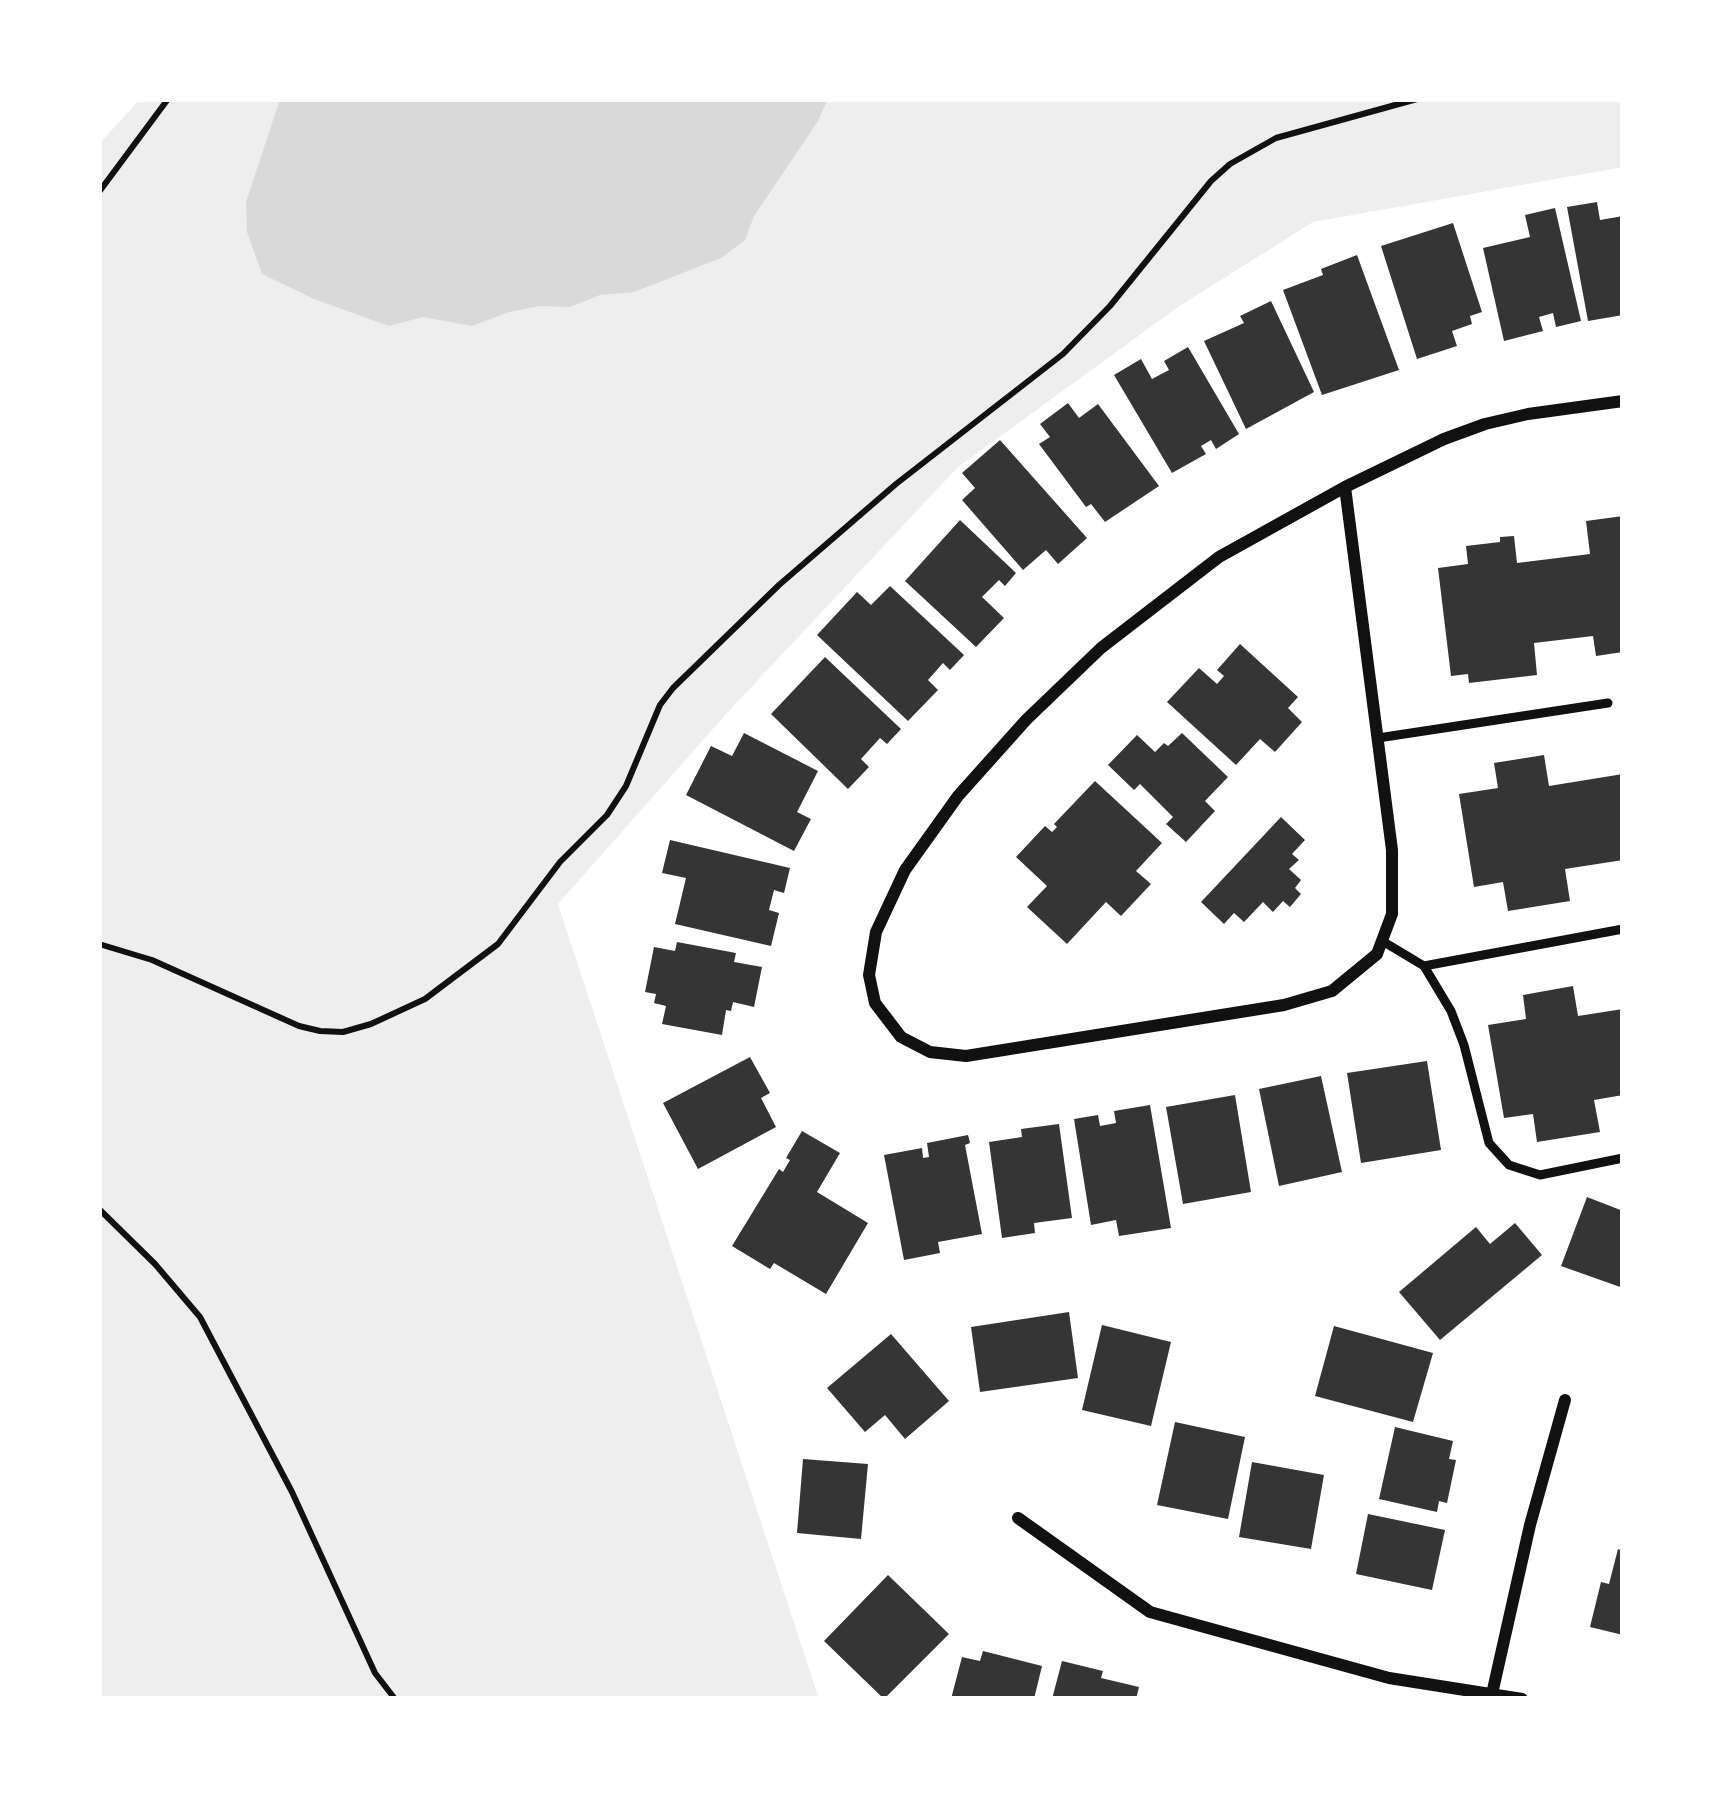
<!DOCTYPE html>
<style>
body{margin:0}
#map{position:relative;width:1722px;height:1798px;overflow:hidden;background:#fff;font-family:Ubuntu,sans-serif}
canvas{display:block}
.frame{position:absolute;inset:0;border:102px solid #fff;pointer-events:none}
</style>
<div id="map">
<canvas width="1722" height="1798"></canvas>
<div class="frame"></div>
</div>
<script>
const c = document.querySelector('canvas').getContext('2d');
c.lineJoin = 'round';
function fill(path, color) { c.fillStyle = color; c.fill(path, 'evenodd'); }
const toPath = rows => new Path2D(rows.map(r => 'M' + r).join(''));
function stroke(path, color, width, dash) { c.strokeStyle = color; c.lineWidth = width; c.lineCap = dash ? 'butt' : 'round'; c.setLineDash(dash || []); c.stroke(path); }
fill(toPath([
 [140,99,1623,99,1623,167,1313,222,1178,307,958,467,727,713,558,904,819,1699,99,1699,99,144]
]), '#eee');
fill(toPath([
 [280,99,828,99,818,121,754,216,745,240,721,258,634,292,600,295,570,307,540,306,509,312,472,326,423,317,389,326,314,299,262,274,247,232,246,202]
]), '#d9d9d9');
fill(toPath([
 [1597,202,1600,220,1623,216,1623,315,1588,321,1567,207],
 [1555,208,1581,321,1556,327,1553,313,1539,317,1543,331,1504,341,1483,248,1530,237,1525,215],
 [1453,223,1482,312,1470,316,1472,324,1452,331,1457,346,1417,359,1381,246],
 [1357,255,1399,370,1322,395,1283,290,1323,275,1321,269],
 [1271,301,1314,392,1246,429,1204,341,1244,323,1240,316],
 [1188,347,1239,434,1216,449,1211,440,1201,446,1206,454,1172,473,1114,375,1141,359,1152,379,1169,370,1164,361],
 [1068,403,1079,418,1098,404,1159,486,1105,522,1091,504,1086,507,1039,444,1050,437,1040,424],
 [1000,440,1087,538,1058,564,1046,550,1023,570,962,500,975,488,962,473],
 [1623,516,1623,652,1596,656,1593,636,1534,643,1537,675,1469,683,1468,674,1451,676,1438,568,1468,564,1466,546,1500,542,1500,537,1514,536,1517,563,1590,554,1586,521],
 [960,520,1016,573,1005,586,999,580,982,597,1004,618,976,647,905,581],
 [890,586,964,655,950,670,943,663,928,680,938,690,908,721,817,635,857,592,871,605],
 [1240,644,1298,697,1288,708,1302,722,1275,752,1260,739,1236,765,1167,702,1199,668,1217,684,1224,676,1217,670],
 [825,657,901,729,887,744,880,738,861,759,869,767,848,789,771,714],
 [744,733,818,771,797,812,811,819,794,851,686,795,711,746,732,756],
 [1182,733,1228,777,1205,801,1215,811,1186,842,1166,824,1173,817,1140,784,1134,790,1108,765,1137,735,1155,752,1164,743,1168,746],
 [1544,755,1549,786,1623,774,1623,860,1565,869,1570,901,1508,911,1503,882,1474,887,1459,794,1498,788,1494,763],
 [1095,781,1162,843,1136,871,1151,884,1121,916,1106,902,1067,944,1027,907,1047,886,1016,857,1045,826,1052,832,1057,827,1054,824],
 [1281,817,1305,840,1292,854,1299,860,1289,869,1301,880,1295,888,1301,894,1290,907,1283,901,1273,912,1263,902,1244,922,1234,913,1224,924,1201,902],
 [670,840,790,868,784,893,774,890,769,910,779,913,771,946,675,924,686,878,662,873],
 [677,942,736,953,734,962,762,967,754,1007,733,1002,731,1011,726,1010,722,1035,662,1024,666,1006,654,1003,656,994,645,992,654,947,675,951],
 [1573,986,1578,1016,1623,1009,1623,1095,1594,1100,1600,1132,1537,1142,1533,1114,1504,1118,1488,1025,1526,1019,1523,995],
 [750,1057,770,1093,761,1098,776,1127,698,1169,663,1103],
 [1427,1061,1441,1150,1361,1163,1347,1073],
 [1321,1076,1342,1172,1279,1186,1259,1089],
 [1235,1095,1251,1192,1183,1204,1166,1107],
 [1150,1105,1171,1228,1119,1236,1116,1220,1091,1225,1074,1119,1098,1115,1100,1126,1116,1123,1114,1111],
 [1059,1124,1072,1218,1034,1223,1035,1233,1002,1238,989,1142,1022,1137,1021,1129],
 [802,1131,840,1153,817,1192,868,1223,826,1294,774,1263,770,1269,732,1246,779,1169,783,1172,790,1160,786,1158],
 [968,1135,970,1143,965,1145,982,1234,938,1242,940,1253,904,1260,884,1155,922,1148,923,1158,929,1157,927,1143],
 [1587,1197,1623,1211,1623,1288,1561,1266],
 [1515,1223,1542,1255,1440,1340,1399,1292,1476,1227,1490,1244],
 [1069,1312,1078,1378,980,1392,971,1327],
 [1102,1325,1171,1342,1151,1426,1082,1410],
 [1334,1326,1433,1353,1413,1422,1315,1396],
 [891,1334,949,1401,905,1439,885,1415,865,1432,827,1388],
 [1175,1422,1245,1437,1228,1519,1157,1505],
 [1395,1427,1453,1441,1449,1459,1456,1460,1447,1503,1439,1501,1437,1512,1379,1499],
 [803,1459,868,1464,861,1539,797,1533],
 [1252,1462,1324,1475,1311,1549,1239,1537],
 [1368,1514,1445,1530,1432,1590,1356,1574],
 [1618,1549,1623,1551,1623,1635,1590,1627,1601,1582,1609,1584],
 [888,1575,949,1634,884,1699,824,1641],
 [983,1651,1042,1666,1034,1699,951,1699,962,1657,980,1661],
 [1062,1661,1103,1671,1101,1678,1139,1687,1136,1699,1052,1699]
]), '#353535');
stroke(toPath([
 [99,192,168,99],
 [99,944,152,960,299,1026,320,1031,343,1032,371,1024,425,999,498,944,560,862,607,815,626,786,660,705,673,688,779,585,896,484,1063,354,1110,306,1211,181,1230,164,1276,138,1417,99],
 [99,1209,155,1264,200,1317,292,1492,375,1673,395,1699]
]), '#111', 6);
stroke(toPath([
 [1378,738,1608,703],
 [1384,942,1424,966,1623,929],
 [1424,966,1451,1011,1464,1045,1489,1143,1509,1165,1540,1175,1623,1158]
]), '#111', 9);
stroke(toPath([
 [1345,487,1392,850,1392,914,1377,954,1332,991,1284,1005,966,1056,930,1052,901,1037,875,1003,869,975,876,932,905,870,958,796,1026,720,1101,648,1219,557,1345,487],
 [1345,487,1444,439,1485,424,1528,414,1623,401],
 [1018,1518,1150,1612,1389,1678,1522,1699],
 [1492,1694,1530,1525,1565,1400]
]), '#111', 12);
</script>
